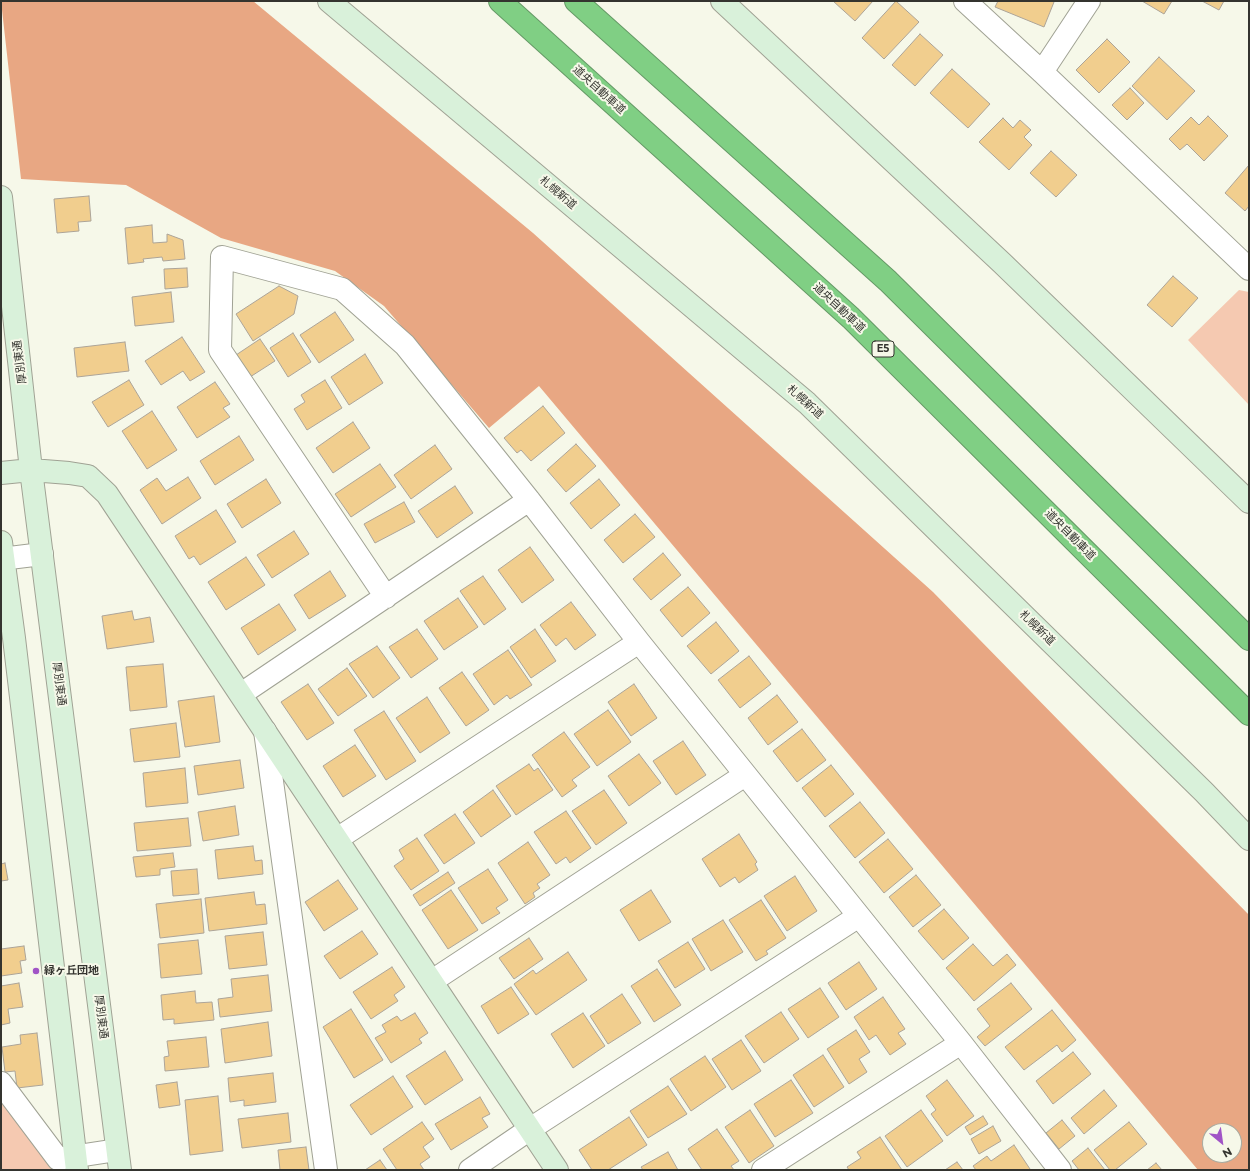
<!DOCTYPE html>
<meta charset="utf-8">
<style>
body{margin:0}
#map{position:relative;width:1250px;height:1171px;overflow:hidden;background:#f6f8e9;font-family:Montserrat,sans-serif}
canvas{display:block}
.frame{position:absolute;inset:0;border:2px solid #34342f;pointer-events:none}
.north{position:absolute;left:1202px;top:1123px;width:40px;height:40px;box-sizing:border-box;background:#f6f8e9;border:1px solid #a8aa9f;border-radius:50%;rotate:151deg;font-size:11px;font-weight:700;line-height:16px;text-align:center;color:#34342f}
.north::after{content:'';display:block;margin:auto;width:14px;height:18px;background:#a154c6;clip-path:polygon(50% 0,100% 100%,50% 72%,0 100%)}
</style>
<div id="map">
<canvas width="1250" height="1171"></canvas>
<div class="frame"></div>
<div class="north">N</div>
</div>
<script>
const c = document.querySelector('canvas').getContext('2d');
c.lineJoin = 'round';
function fill(path, color) { c.fillStyle = color; c.fill(path, 'evenodd'); }
const toPath = rows => new Path2D(rows.map(r => 'M' + r).join(''));
function stroke(path, color, width, dash) { c.strokeStyle = color; c.lineWidth = width; c.lineCap = dash ? 'butt' : 'round'; c.setLineDash(dash || []); c.stroke(path); }
function write(font, color, halo, rows, align = 'center') {
  c.font = font + ' Montserrat,"Noto Sans JP",sans-serif'; c.lineWidth = 4; c.setLineDash([]); c.textBaseline = 'middle'; c.strokeStyle = halo; c.fillStyle = color; for (const [text, x, y, turn = 0] of rows) {
    c.save(); c.translate(x, y); c.rotate((+turn || 0) * Math.PI / 180); c.textAlign = isNaN(turn) ? turn : align; if (halo) c.strokeText(text, 0, 0); c.fillText(text, 0, 0); c.restore();
  }
}
fill(toPath([
 [1239,290,1249,292,1249,405,1188,340],
 [1,1083,58,1159,60,1170,1,1170]
]), '#f5c9b1');
fill(toPath([
 [1,1,253,1,533,233,933,592,1249,915,1249,1170,1198,1170,539,386,489,428,384,306,335,271,221,238,126,185,21,179],
 [1210,1131,1234,1131,1234,1155,1210,1155]
]), '#e8a783');
const building = toPath([
 [833,1,873,1,855,21,833,1],
 [896,1,919,22,884,59,862,38,896,1],
 [998,1,1052,1,1054,2,1044,27,995,7,998,1],
 [1142,1,1172,1,1164,14,1142,1],
 [1202,1,1224,1,1219,10,1202,1],
 [920,34,943,55,915,86,892,65,920,34],
 [1107,39,1130,62,1099,93,1076,70,1107,39],
 [1159,57,1195,91,1167,120,1132,86,1159,57],
 [952,69,990,104,968,128,930,93,952,69],
 [1130,88,1144,103,1127,120,1112,105,1130,88],
 [1208,116,1228,136,1204,161,1187,144,1180,150,1169,139,1191,117,1199,125,1208,116],
 [1003,118,1013,128,1020,120,1031,130,1024,137,1032,145,1009,170,979,142,1003,118],
 [1051,151,1077,175,1056,197,1030,173,1051,151],
 [1249,165,1249,206,1245,211,1225,193,1249,165],
 [89,196,91,221,78,222,79,231,57,233,54,199,89,196],
 [152,225,153,243,167,242,167,234,183,240,185,259,163,261,162,257,143,259,144,262,128,264,125,228,152,225],
 [187,268,188,287,165,289,164,269,187,268],
 [1173,276,1198,298,1172,327,1147,305,1173,276],
 [279,286,298,296,294,314,253,341,236,314,279,286],
 [171,292,174,322,135,326,132,297,171,292],
 [335,312,354,340,319,363,300,335,335,312],
 [293,333,311,362,288,377,270,348,293,333],
 [182,337,205,372,190,381,183,371,161,385,145,361,182,337],
 [260,339,275,361,250,377,236,355,260,339],
 [125,342,129,371,77,377,74,348,125,342],
 [365,354,383,383,349,405,331,377,365,354],
 [129,380,144,405,108,427,92,402,129,380],
 [325,380,342,408,307,430,294,409,305,402,301,395,325,380],
 [215,382,230,404,223,408,230,417,197,438,177,407,215,382],
 [543,406,565,433,531,461,521,450,517,453,504,438,543,406],
 [152,411,177,450,147,469,122,431,152,411],
 [353,422,370,448,333,473,316,448,353,422],
 [239,436,254,460,215,485,200,461,239,436],
 [576,444,596,466,566,492,547,470,576,444],
 [435,445,452,469,411,499,394,475,435,445],
 [380,464,396,487,351,517,335,494,380,464],
 [188,477,201,498,162,524,140,490,157,478,166,491,188,477],
 [266,479,281,503,242,528,227,504,266,479],
 [599,479,620,505,591,529,570,503,599,479],
 [455,486,473,513,437,538,418,511,455,486],
 [404,502,415,522,375,543,364,524,404,502],
 [216,510,236,542,200,565,194,556,189,559,175,536,216,510],
 [635,514,655,537,623,563,604,540,635,514],
 [294,531,309,554,272,578,257,555,294,531],
 [530,547,554,580,522,603,498,570,530,547],
 [663,553,681,575,651,600,633,579,663,553],
 [246,557,265,585,226,610,208,582,246,557],
 [330,571,346,596,309,619,294,595,330,571],
 [483,576,506,609,484,625,460,591,483,576],
 [688,587,710,613,682,637,660,610,688,587],
 [458,598,478,627,444,650,424,621,458,598],
 [571,602,596,635,575,650,566,638,556,646,540,625,571,602],
 [279,604,296,630,258,655,241,628,279,604],
 [132,611,134,620,150,617,154,642,107,649,102,616,132,611],
 [716,622,739,651,711,674,687,646,716,622],
 [417,629,438,659,411,678,389,647,417,629],
 [535,629,556,661,531,678,510,647,535,629],
 [377,646,400,678,373,698,349,664,377,646],
 [508,650,532,685,510,699,507,695,494,705,473,674,508,650],
 [749,656,771,684,740,708,718,680,749,656],
 [163,664,167,707,130,711,126,667,163,664],
 [347,668,367,696,338,716,318,689,347,668],
 [462,672,489,710,466,726,439,688,462,672],
 [308,684,334,723,307,740,281,702,308,684],
 [634,684,657,718,631,736,608,702,634,684],
 [777,695,798,722,768,745,748,718,777,695],
 [214,696,220,742,185,747,178,701,214,696],
 [427,697,450,733,420,753,396,718,427,697],
 [608,710,631,742,597,766,574,734,608,710],
 [384,711,416,761,386,780,354,730,384,711],
 [176,723,180,757,134,762,130,729,176,723],
 [802,729,826,760,797,782,773,751,802,729],
 [564,732,590,767,572,780,577,786,562,797,532,755,564,732],
 [683,741,706,775,676,795,653,761,683,741],
 [355,745,376,776,343,797,323,766,355,745],
 [639,754,661,783,629,806,608,776,639,754],
 [240,760,244,788,198,795,194,766,240,760],
 [529,764,534,771,538,768,553,790,516,815,496,786,529,764],
 [831,765,854,794,825,817,802,788,831,765],
 [185,768,188,803,146,807,143,773,185,768],
 [493,790,511,816,481,837,463,812,493,790],
 [604,790,627,823,596,845,572,811,604,790],
 [860,802,885,833,855,858,829,826,860,802],
 [235,806,239,835,203,841,198,812,235,806],
 [566,811,591,848,570,863,566,857,556,864,534,832,566,811],
 [455,814,475,843,444,864,424,835,455,814],
 [188,818,191,846,137,851,134,823,188,818],
 [739,834,757,862,755,864,758,870,739,883,735,877,720,887,702,859,739,834],
 [417,838,439,871,411,890,394,866,404,859,399,850,417,838],
 [888,839,913,869,884,893,859,862,888,839],
 [528,842,550,875,537,884,540,888,533,893,535,897,525,904,498,863,528,842],
 [253,846,255,861,262,860,263,874,218,879,215,850,253,846],
 [173,853,175,867,160,869,160,875,136,877,133,857,173,853],
 [5,863,8,880,1,881,1,864,5,863],
 [197,869,199,894,173,896,171,871,197,869],
 [488,869,508,900,496,908,500,913,482,924,458,888,488,869],
 [448,872,455,883,420,906,413,895,448,872],
 [916,875,941,905,913,927,889,897,916,875],
 [795,876,817,911,787,931,764,896,795,876],
 [338,880,358,909,324,931,305,902,338,880],
 [451,890,478,930,448,949,422,910,451,890],
 [651,890,671,922,639,941,620,910,651,890],
 [254,892,256,905,265,904,267,924,209,931,205,898,254,892],
 [201,899,204,933,160,938,156,904,201,899],
 [761,900,786,938,766,951,768,954,756,961,729,920,761,900],
 [944,909,969,938,943,960,918,931,944,909],
 [723,920,743,952,711,971,692,939,723,920],
 [362,931,378,954,340,979,324,956,362,931],
 [263,932,267,965,229,969,225,936,263,932],
 [529,938,543,959,514,979,499,958,529,938],
 [198,940,202,974,161,978,158,944,198,940],
 [688,942,705,969,675,988,658,961,688,942],
 [973,944,993,966,1007,954,1016,965,974,1001,946,968,973,944],
 [24,946,26,960,20,961,22,973,1,976,1,949,24,946],
 [568,952,587,980,536,1015,514,984,533,970,536,974,568,952],
 [859,962,877,989,846,1010,828,983,859,962],
 [392,967,405,987,394,995,398,1001,371,1019,353,992,392,967],
 [657,969,681,1005,654,1022,631,986,657,969],
 [268,975,272,1011,220,1017,218,999,233,997,231,979,268,975],
 [19,983,23,1007,8,1009,10,1023,1,1025,1,986,19,983],
 [1011,983,1032,1009,985,1046,977,1037,990,1026,977,1009,1011,983],
 [511,987,529,1014,498,1034,481,1006,511,987],
 [820,988,839,1017,808,1038,788,1009,820,988],
 [195,991,196,1003,212,1002,214,1020,174,1024,174,1019,163,1020,161,995,195,991],
 [622,994,641,1023,608,1044,590,1016,622,994],
 [883,997,905,1029,898,1033,906,1044,890,1055,876,1035,869,1040,854,1017,883,997],
 [351,1009,383,1060,354,1078,323,1027,351,1009],
 [1052,1010,1076,1040,1062,1052,1057,1045,1024,1070,1005,1047,1052,1010],
 [781,1012,799,1039,764,1063,745,1036,781,1012],
 [415,1013,428,1033,419,1039,422,1043,391,1063,375,1038,386,1032,382,1025,397,1016,401,1021,415,1013],
 [583,1013,605,1046,573,1068,551,1034,583,1013],
 [268,1022,272,1056,225,1063,221,1029,268,1022],
 [856,1030,870,1052,859,1059,867,1072,849,1084,827,1049,856,1030],
 [37,1033,43,1085,17,1088,15,1071,5,1072,2,1047,21,1044,20,1035,37,1033],
 [206,1037,209,1067,165,1071,164,1057,169,1056,167,1041,206,1037],
 [741,1040,761,1071,732,1090,712,1059,741,1040],
 [445,1051,463,1080,425,1105,406,1076,445,1051],
 [1073,1052,1091,1074,1053,1104,1036,1081,1073,1052],
 [823,1055,844,1087,814,1107,793,1075,823,1055],
 [705,1056,726,1087,691,1111,670,1079,705,1056],
 [273,1073,276,1102,244,1106,244,1100,230,1102,228,1078,273,1073],
 [393,1076,413,1107,371,1135,350,1105,393,1076],
 [791,1080,813,1113,775,1137,754,1104,791,1080],
 [947,1080,974,1116,947,1136,931,1114,936,1110,926,1096,947,1080],
 [177,1082,180,1105,159,1108,156,1085,177,1082],
 [668,1086,687,1114,648,1138,630,1111,668,1086],
 [1104,1090,1117,1106,1084,1134,1071,1118,1104,1090],
 [218,1096,223,1151,190,1155,185,1100,218,1096],
 [480,1097,490,1114,482,1118,488,1127,451,1150,435,1124,480,1097],
 [750,1110,774,1146,749,1163,725,1127,750,1110],
 [921,1110,943,1141,907,1167,885,1136,921,1110],
 [288,1113,291,1142,242,1148,238,1119,288,1113],
 [983,1116,988,1124,970,1135,965,1127,983,1116],
 [629,1117,647,1145,608,1170,592,1170,579,1150,629,1117],
 [1062,1120,1075,1136,1059,1149,1046,1133,1062,1120],
 [422,1122,434,1139,423,1147,430,1157,420,1164,424,1170,397,1170,383,1149,422,1122],
 [1129,1122,1147,1144,1115,1170,1110,1170,1094,1150,1129,1122],
 [993,1126,1001,1141,979,1154,971,1139,993,1126],
 [717,1129,739,1161,731,1166,734,1170,702,1170,688,1149,717,1129],
 [880,1137,902,1170,849,1170,847,1167,861,1158,857,1152,880,1137],
 [1014,1145,1030,1169,1029,1170,976,1170,973,1166,987,1156,991,1161,1014,1145],
 [306,1147,309,1170,280,1170,278,1150,306,1147],
 [1088,1148,1105,1170,1079,1170,1072,1161,1088,1148],
 [668,1152,678,1170,643,1170,641,1167,668,1152],
 [380,1160,387,1170,365,1170,380,1160],
 [957,1162,963,1170,945,1170,957,1162],
 [1156,1163,1162,1170,1147,1170,1156,1163]
]);
fill(building, '#f1ce8e');
stroke(building, '#aca498', 1);
const street = toPath([
 [965,1,1042,72,1249,269],
 [1042,72,1089,1],
 [1,559,42,554],
 [386,597,220,350,222,257,342,289,405,345,529,500,639,642,961,1043,1060,1170],
 [241,694,529,500],
 [265,731,326,1170],
 [337,839,639,642],
 [432,981,745,775],
 [1,1083,58,1159,117,1150],
 [470,1170,530,1129,859,916],
 [763,1170,961,1043]
]);
const secondary = toPath([
 [329,1,807,403,1204,792,1249,839],
 [722,1,1002,263,1249,502],
 [1,197,31,470,120,1170],
 [1,473,31,470,69,473,88,476,107,494,557,1170],
 [1,542,14,638,77,1170]
]);
const highway = toPath([
 [500,1,851,318,1249,714],
 [576,1,888,281,1249,639]
]);
stroke(street, '#a0a294', 24);
stroke(secondary, '#a0a294', 24);
stroke(highway, '#659966', 24);
stroke(street, '#fff', 22);
stroke(secondary, '#d9f1da', 22);
stroke(highway, '#80cf84', 22);
for (const [x, y, r, color] of [
 [36,971,4,"#a154c6"]
]) { const dot = new Path2D(); dot.arc(x, y, r, 0, 2 * Math.PI); c.fillStyle = color; c.fill(dot); stroke(dot, '#f6f8e9', 1.5); }
for (const [x, y, w] of [
 [883,349,22]
]) { const box = new Path2D(); box.roundRect(x - w / 2, y - 8, w, 16, 3); c.fillStyle = '#f6f8e9'; c.fill(box); stroke(box, '#34342f', 1); }
write('bold 10px', '#34342f', null, [
 ["E5",883,349]
]);
write('11px', '#34342f', '#f6f8e9', [
 ["道央自動車道",599,90,42],
 ["札幌新道",558,193,40],
 ["道央自動車道",839,308,43],
 ["厚別東通",20,362,-97],
 ["札幌新道",805,402,42],
 ["道央自動車道",1070,535,45],
 ["札幌新道",1037,628,44],
 ["厚別東通",59,684,83],
 ["厚別東通",101,1017,83]
]);
write('bold 11px', '#34342f', '#f6f8e9', [
 ["緑ヶ丘団地",44,971]
], 'left');
</script>
